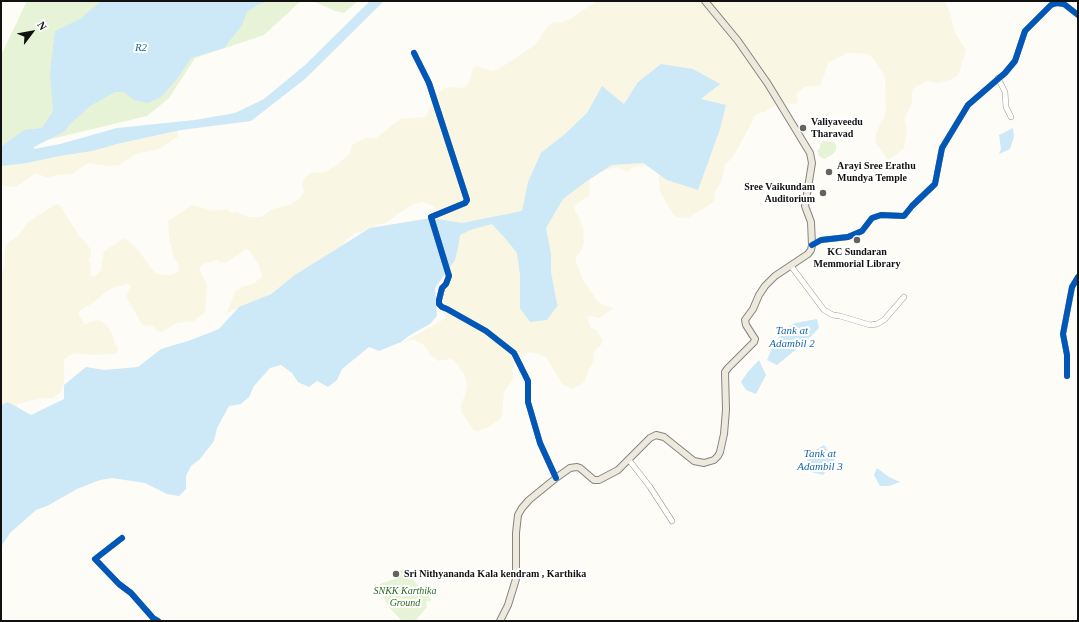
<!DOCTYPE html>
<style>
body{margin:0}
#map{position:relative;width:1079px;height:622px;overflow:hidden;background:#fdfcf7;font-family:Georgia,serif}
canvas{display:block}
.frame{position:absolute;inset:0;border:2px solid #111;pointer-events:none}
.north{position:absolute;left:12px;top:12px;width:40px;height:40px;-webkit-text-stroke:3px #fff;paint-order:stroke;rotate:58deg;font-size:11px;font-weight:700;line-height:16px;text-align:center;color:#111}
.north::after{content:'';display:block;margin:auto;width:14px;height:18px;background:#111;clip-path:polygon(50% 0,100% 100%,50% 72%,0 100%)}
</style>
<div id="map">
<canvas width="1079" height="622"></canvas>
<div class="frame"></div>
<div class="north">N</div>
</div>
<script>
const c = document.querySelector('canvas').getContext('2d');
c.lineJoin = 'round';
function fill(path, color) { c.fillStyle = color; c.fill(path, 'evenodd'); }
const toPath = rows => new Path2D(rows.map(r => 'M' + r).join(''));
function stroke(path, color, width, dash) { c.strokeStyle = color; c.lineWidth = width; c.lineCap = dash ? 'butt' : 'round'; c.setLineDash(dash || []); c.stroke(path); }
function write(font, color, halo, rows, align = 'center') {
  c.font = font + ' Georgia,serif'; c.lineWidth = 4; c.setLineDash([]); c.textBaseline = 'middle'; c.strokeStyle = halo; c.fillStyle = color; for (const [text, x, y, turn = 0] of rows) {
    c.save(); c.translate(x, y); c.rotate((+turn || 0) * Math.PI / 180); c.textAlign = isNaN(turn) ? turn : align; if (halo) c.strokeText(text, 0, 0); c.fillText(text, 0, 0); c.restore();
  }
}
fill(toPath([
 [597,1,944,1,949,10,955,33,966,50,959,73,957,76,950,80,938,83,927,81,913,89,912,93,912,103,904,120,907,127,904,149,888,160,875,142,876,133,884,117,886,111,885,77,873,58,869,55,859,53,847,53,828,63,822,82,819,86,805,87,796,94,798,100,796,104,791,104,780,102,764,112,759,113,754,116,751,124,736,152,729,161,725,164,722,179,720,184,715,192,714,202,688,218,677,217,673,214,660,191,658,170,645,162,642,167,638,166,634,167,629,170,630,172,616,167,601,171,592,176,589,181,590,192,589,196,575,205,575,211,580,219,583,228,584,242,582,249,576,257,576,262,583,280,598,302,603,305,614,308,600,318,590,316,587,318,591,328,596,330,603,340,601,345,594,352,593,362,588,371,585,381,582,384,572,389,562,384,546,357,541,355,530,352,518,359,515,363,513,368,513,378,504,392,502,418,488,427,478,431,473,430,461,411,461,406,462,401,465,396,467,384,464,374,454,360,449,359,439,361,431,356,424,345,414,340,410,340,398,345,446,318,440,306,444,284,450,270,452,259,433,226,436,210,433,206,423,202,413,204,384,224,379,224,370,229,356,233,346,240,343,245,254,304,235,309,226,314,235,292,242,287,253,284,262,277,259,266,250,251,246,249,227,262,221,263,217,260,203,264,199,269,207,284,205,312,194,321,178,323,161,332,157,331,154,327,149,325,144,326,140,321,126,297,131,287,128,284,112,288,101,296,93,303,79,311,79,315,85,325,90,322,99,320,107,325,114,338,114,342,118,348,117,352,115,354,89,355,74,353,64,359,64,384,60,393,53,398,45,398,33,400,18,404,13,408,1,409,1,278,5,262,4,258,6,246,9,242,18,236,28,222,54,205,59,204,80,237,84,240,91,250,91,256,88,260,91,264,90,274,93,277,98,274,101,269,104,251,123,239,128,240,139,251,154,272,163,275,169,275,174,274,178,271,179,266,174,258,169,237,168,221,192,205,212,211,227,209,232,213,237,212,248,217,261,217,273,209,292,204,301,197,304,191,302,186,303,181,306,177,311,173,325,172,338,164,350,153,352,145,365,138,376,138,400,119,424,117,427,115,434,95,445,88,451,87,463,88,467,85,470,81,472,69,477,66,492,71,500,68,535,45,542,34,551,23,556,22,561,23,570,19],
 [177,131,179,136,159,149,136,154,119,165,108,166,88,163,72,174,57,175,51,177,45,177,36,173,17,186,12,187,1,185,1,166,113,145]
]), '#f9f7e4');
fill(toPath([
 [27,1,301,1,264,35,195,58,169,98,147,116,1,151,1,55],
 [313,1,358,1,344,13,335,11],
 [823,141,834,142,836,145,836,150,833,154,824,159,818,155,819,154,817,151,820,148,820,144],
 [403,569,431,599,430,602,428,600,426,602,427,607,415,621,403,621,400,619,389,607,380,591,379,587,380,584,397,578,401,575,400,571]
]), '#e7f3d7');
fill(toPath([
 [101,1,271,1,259,4,247,12,242,25,224,48,191,58,176,80,161,97,148,103,134,100,124,92,115,92,90,106,69,125,65,131,34,147,34,149,60,144,117,128,195,120,235,113,264,99,305,65,370,1,384,1,305,79,251,121,181,130,117,144,92,151,59,156,27,163,1,166,1,147,24,130,42,128,53,111,50,73,55,31,80,19],
 [661,64,693,69,720,84,701,99,726,105,720,129,698,190,667,180,643,163,612,165,587,181,563,199,546,228,551,254,551,272,557,304,558,305,547,320,530,322,520,308,520,275,517,253,505,238,492,224,470,230,460,235,458,248,455,260,435,288,437,316,430,324,410,335,401,342,379,351,369,347,342,369,337,380,328,387,317,381,309,387,298,382,292,373,281,365,270,368,254,386,249,397,241,404,229,406,217,428,214,441,200,459,191,466,186,476,186,489,179,496,167,494,145,483,112,478,100,480,77,489,47,506,36,510,10,533,1,547,1,405,8,402,31,415,64,399,64,385,86,367,104,370,138,367,161,349,191,340,219,329,239,307,271,294,295,275,370,228,431,218,462,223,522,211,528,182,541,153,565,134,587,113,602,86,624,104,638,82],
 [1013,128,1014,137,1010,149,999,154,1001,149,999,135],
 [817,319,819,328,805,342,777,365,767,360,773,346,785,329,795,323],
 [759,360,766,375,756,394,746,390,741,382,747,373],
 [824,445,835,459,823,475,808,471,807,455],
 [877,468,889,477,900,482,889,486,880,486,874,475]
]), '#cde8f7');
const minor = toPath([
 [414,53,429,83,467,200,465,203,431,217,449,276,446,284,442,288,439,300,439,304,442,307,447,309,486,331,514,353,528,381,528,402,540,443,556,478],
 [998,78,1005,92,1006,107,1011,117],
 [812,245,821,240,848,237,862,231,872,218,881,215,904,216,912,206,935,184,942,148,968,105,1005,73,1015,61,1025,31,1051,5,1057,3,1064,4,1078,15],
 [791,266,824,310,833,315,840,316,870,325,877,324,884,320,904,297],
 [1067,376,1067,355,1063,334,1072,287,1078,277],
 [629,460,650,487,672,521],
 [122,538,95,559,119,584,131,593,153,618,158,621]
]);
const major = toPath([
 [500,621,508,605,516,579,516,533,518,515,522,508,529,500,556,478,570,468,577,467,580,468,594,480,599,480,618,470,650,438,656,435,664,437,694,461,704,463,714,460,718,456,720,452,724,434,726,410,725,372,728,368,754,342,755,339,746,325,745,320,753,309,759,295,765,286,775,276,808,254,811,250,812,245,811,222,805,206,812,163,810,153,768,84,738,41,705,1]
]);
stroke(minor, '#979795', 6);
stroke(major, '#858482', 8);
stroke(minor, '#fffffe', 5);
stroke(major, '#ede9dc', 6);
stroke(toPath([
 [414,53,429,83,467,200,465,203,431,217,449,276,446,284,442,288,439,300,439,304,442,307,447,309,486,331,514,353,528,381,528,402,540,443,556,478],
 [812,245,821,240,848,237,862,231,872,218,881,215,904,216,912,206,935,184,942,148,968,105,1005,73,1015,61,1025,31,1051,5,1057,3,1064,4,1078,15],
 [1067,376,1067,355,1063,334,1072,287,1078,277],
 [122,538,95,559,119,584,131,593,153,618,158,621]
]), '#0057b8', 6);
for (const [x, y, r, color] of [
 [803,128,4,"#646362"],
 [829,172,4,"#646362"],
 [823,193,4,"#646362"],
 [857,240,4,"#646362"],
 [396,574,4,"#646362"]
]) { const dot = new Path2D(); dot.arc(x, y, r, 0, 2 * Math.PI); c.fillStyle = color; c.fill(dot); stroke(dot, '#fff', 1.5); }
write('bold 10px', '#111', '#fff', [
 ["Valiyaveedu",811,122],
 ["Tharavad",811,134],
 ["Arayi Sree Erathu",837,166],
 ["Mundya Temple",837,178],
 ["Sree Vaikundam",815,187,"right"],
 ["Auditorium",815,199,"right"],
 ["KC Sundaran",857,252,"center"],
 ["Memmorial Library",857,264,"center"],
 ["Sri Nithyananda Kala kendram , Karthika",404,574]
], 'left');
write('italic 10px', '#2f6b1f', '#fff', [
 ["SNKK Karthika",405,591],
 ["Ground",405,603]
]);
write('italic 11px', '#1768a6', '#fff', [
 ["R2",141,48],
 ["Tank at",792,331],
 ["Adambil 2",792,344],
 ["Tank at",820,454],
 ["Adambil 3",820,467]
]);
</script>
